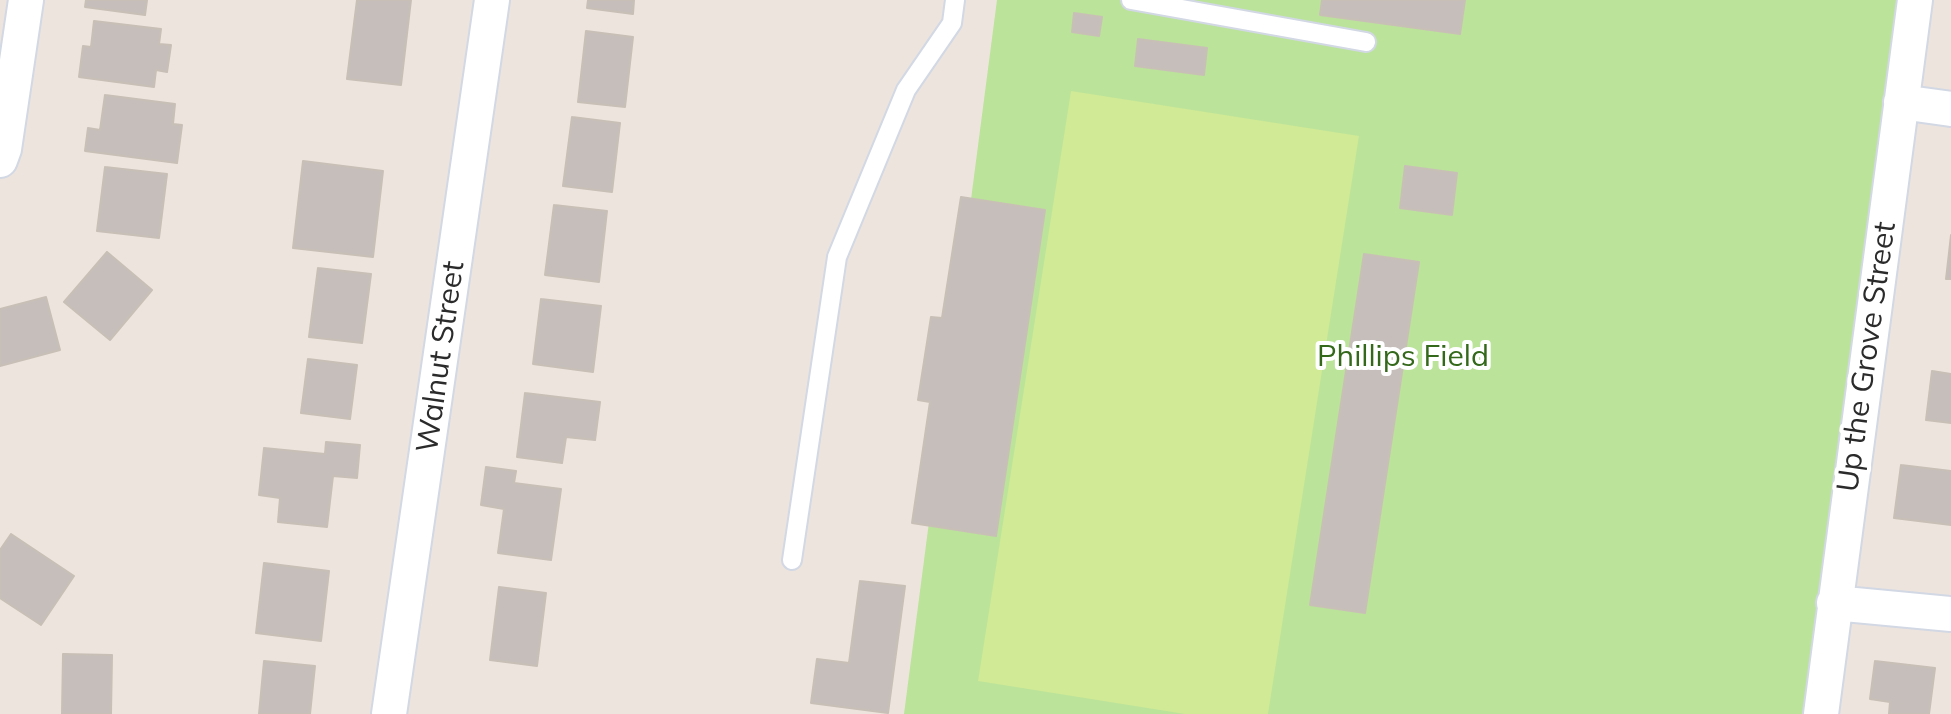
<!DOCTYPE html>
<style>
body{margin:0}
canvas{display:block;background:#ede4dd}
</style>
<canvas width="1951" height="714"></canvas>
<script>
const c = document.querySelector('canvas').getContext('2d');
c.lineJoin = 'round';
function fill(path, color) { c.fillStyle = color; c.fill(path, 'evenodd'); }
const toPath = rows => new Path2D(rows.map(r => 'M' + r).join(''));
function stroke(path, color, width, dash) { c.strokeStyle = color; c.lineWidth = width; c.lineCap = dash ? 'butt' : 'round'; c.setLineDash(dash || []); c.stroke(path); }
function write(font, color, halo, rows, align = 'center') {
  c.font = font + ' Mulish,sans-serif'; c.lineWidth = 8; c.setLineDash([]); c.textBaseline = 'middle'; c.strokeStyle = halo; c.fillStyle = color; for (const [text, x, y, turn = 0] of rows) {
    c.save(); c.translate(x, y); c.rotate((+turn || 0) * Math.PI / 180); c.textAlign = isNaN(turn) ? turn : align; if (halo) c.strokeText(text, 0, 0); c.fillText(text, 0, 0); c.restore();
  }
}
fill(toPath([
 [997,0,1903,0,1809,714,904,714]
]), '#bbe39a');
fill(toPath([
 [1071,91,1359,136,1268,714,1185,714,978,681]
]), '#d0ea96');
const building = toPath([
 [86,0,147,0,145,15,85,7,86,0],
 [357,0,411,0,401,85,347,79,357,0],
 [588,0,634,0,633,14,587,8,588,0],
 [1322,0,1465,0,1460,34,1320,15,1322,0],
 [1074,13,1102,17,1099,36,1072,32,1074,13],
 [94,21,161,29,159,44,171,45,167,72,156,70,154,87,79,77,83,46,91,47,94,21],
 [586,31,633,37,625,107,578,102,586,31],
 [1138,39,1207,48,1204,75,1135,66,1138,39],
 [105,95,175,104,173,124,182,125,177,163,85,151,88,128,100,130,105,95],
 [572,117,620,123,612,192,563,186,572,117],
 [303,161,383,171,373,257,293,248,303,161],
 [1405,166,1457,173,1452,215,1400,208,1405,166],
 [105,167,167,174,159,238,97,231,105,167],
 [961,197,1045,210,996,536,912,523,930,402,918,400,931,317,942,318,961,197],
 [554,205,607,211,599,282,545,275,554,205],
 [1951,235,1951,279,1946,279,1951,235],
 [107,252,152,290,110,340,64,302,107,252],
 [1364,254,1419,262,1365,613,1310,605,1364,254],
 [318,268,371,274,362,343,309,337,318,268],
 [46,297,60,350,0,366,0,309,46,297],
 [541,299,601,306,593,372,533,364,541,299],
 [308,359,357,365,350,419,301,413,308,359],
 [1932,371,1951,374,1951,423,1926,420,1932,371],
 [525,393,600,402,595,440,566,437,562,463,517,457,525,393],
 [326,442,360,445,357,478,333,476,327,527,278,522,280,498,259,495,264,448,325,454,326,442],
 [1901,465,1951,471,1951,525,1894,518,1901,465],
 [486,467,516,471,514,483,561,489,551,560,498,553,504,509,481,505,486,467],
 [11,534,74,576,41,625,0,598,0,550,11,534],
 [264,563,329,571,321,641,256,633,264,563],
 [860,581,905,586,888,713,811,703,817,659,849,663,860,581],
 [499,587,546,593,537,666,490,660,499,587],
 [63,654,112,655,111,714,62,714,63,654],
 [264,661,315,666,310,714,259,714,264,661],
 [1875,661,1935,668,1929,714,1889,714,1890,702,1870,699,1875,661]
]);
fill(building, '#c5beba');
stroke(building, '#c8c0b7', 2);
const service = toPath([
 [1131,0,1366,42],
 [792,560,837,257,906,90,952,23,955,0]
]);
const minor = toPath([
 [1901,102,1951,109],
 [0,160,4,149,26,0],
 [1834,603,1951,614],
 [389,714,492,0],
 [1821,714,1915,0]
]);
stroke(service, '#d2d8e4', 22);
stroke(minor, '#d2d8e4', 38);
stroke(service, '#fff', 18);
stroke(minor, '#fff', 34);
write('30px', '#2b2b2b', '#fff', [
 ["Walnut Street",441,357,-82],
 ["Up the Grove Street",1867,357,-82]
]);
write('30px', '#34681b', '#fff', [
 ["Phillips Field",1403,357]
]);
</script>
